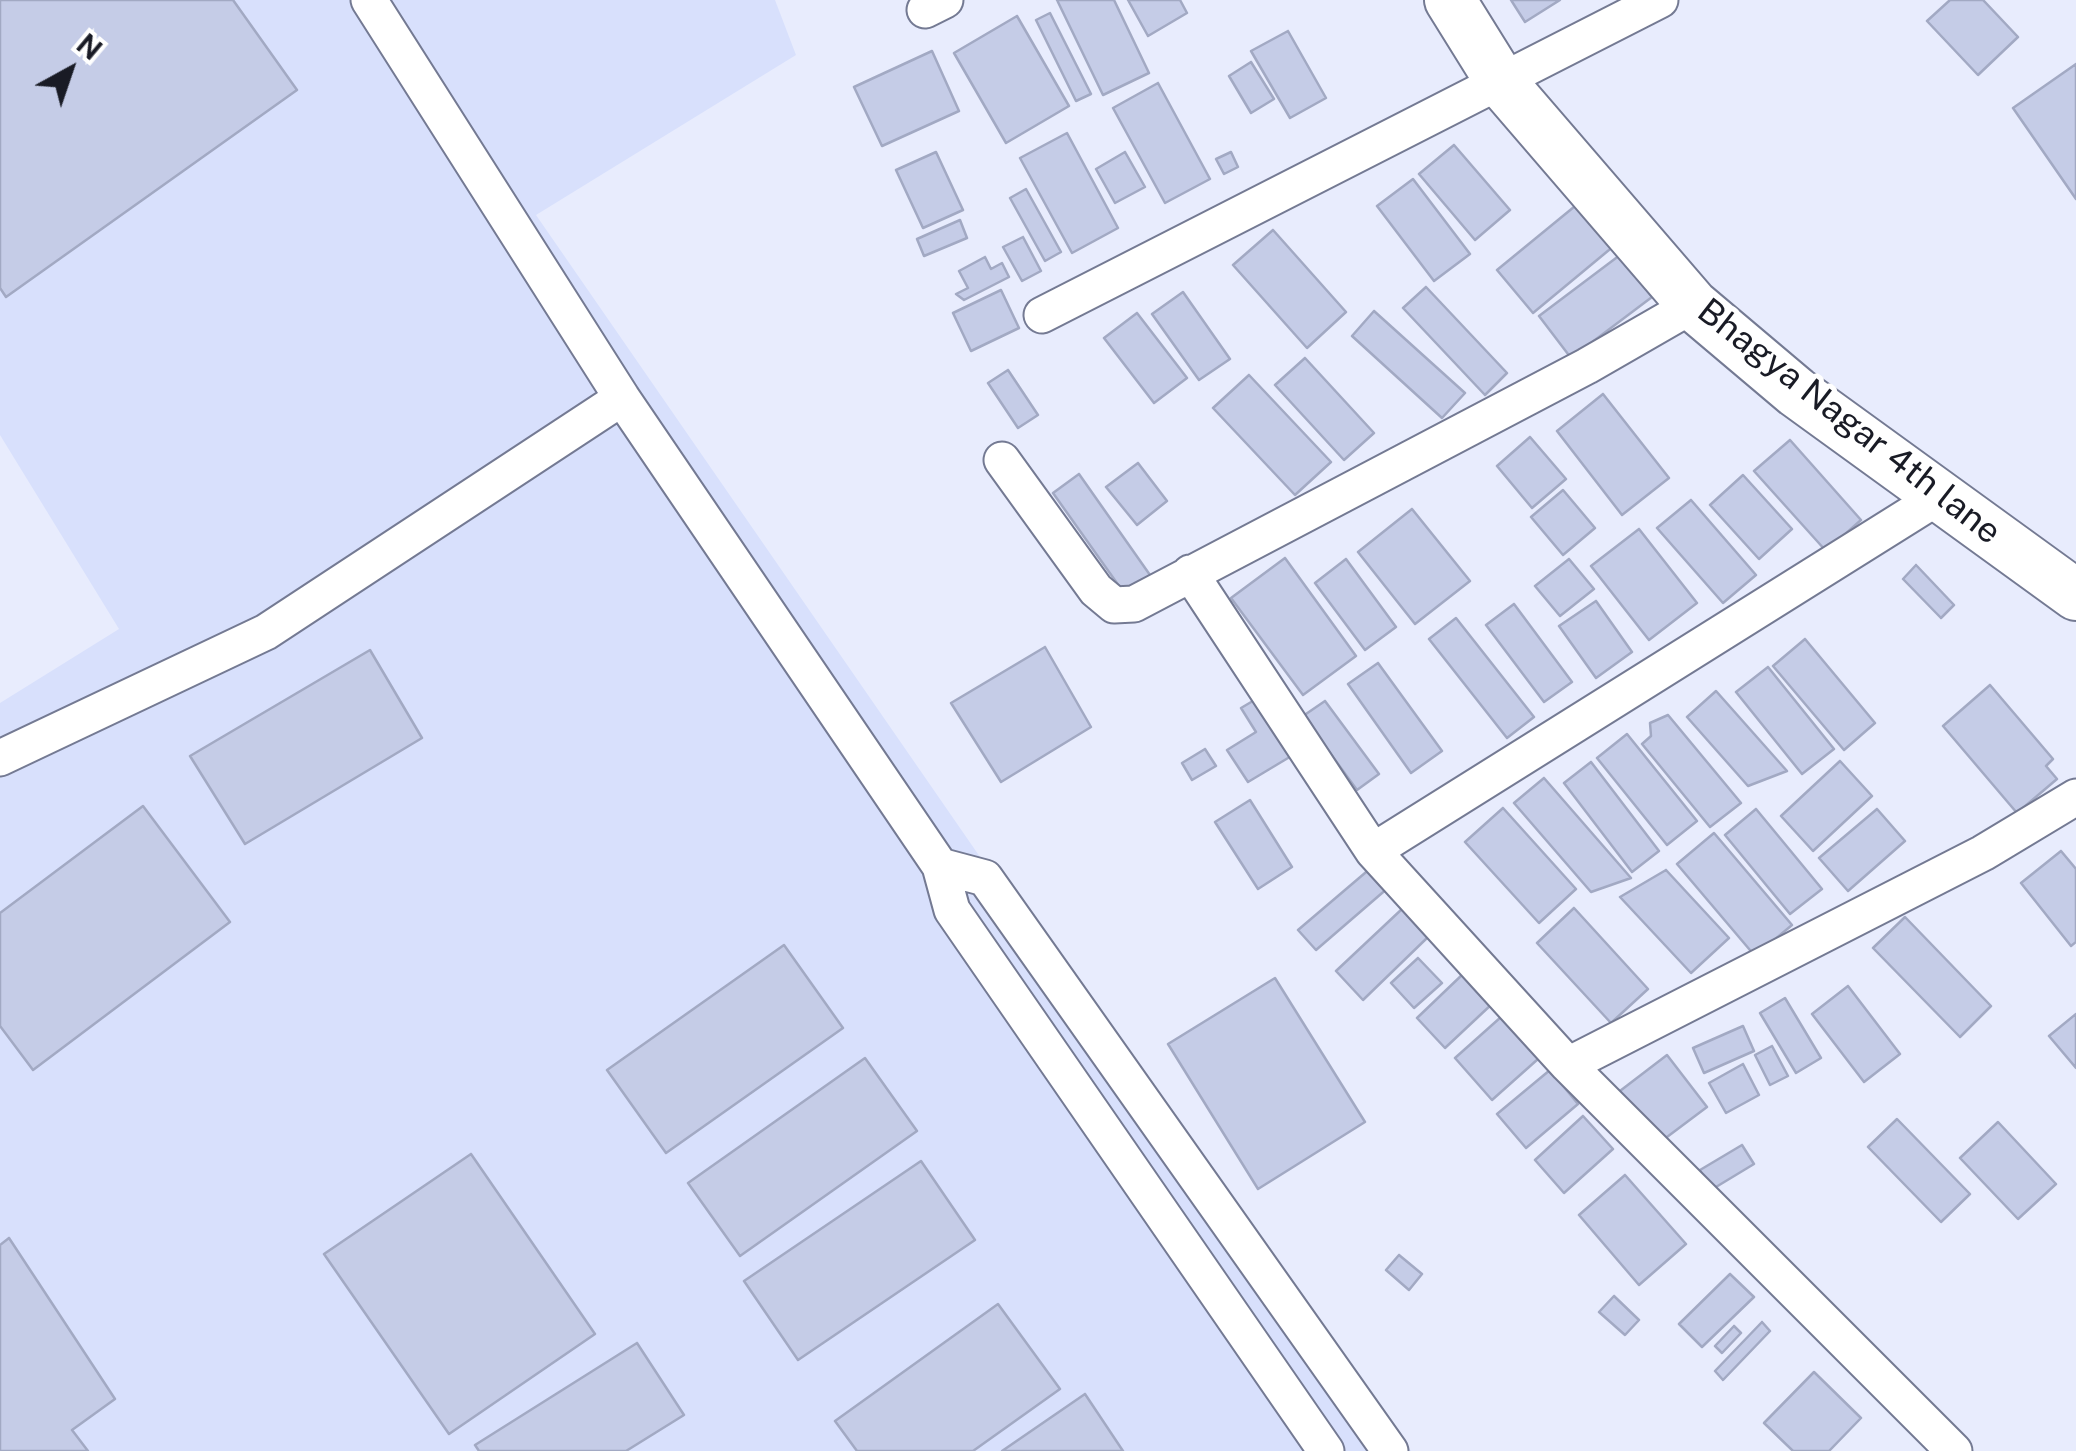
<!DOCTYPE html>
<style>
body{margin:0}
#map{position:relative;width:2076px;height:1451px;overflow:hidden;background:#e8ecfd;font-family:"Public Sans",sans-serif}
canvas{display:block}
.north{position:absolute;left:20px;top:20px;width:100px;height:100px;-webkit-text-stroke:8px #fff;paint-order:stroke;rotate:40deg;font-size:28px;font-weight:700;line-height:40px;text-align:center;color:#191b25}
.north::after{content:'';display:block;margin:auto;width:35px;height:45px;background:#191b25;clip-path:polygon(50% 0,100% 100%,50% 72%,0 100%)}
</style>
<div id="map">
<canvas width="2076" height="1451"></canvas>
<div class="north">N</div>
</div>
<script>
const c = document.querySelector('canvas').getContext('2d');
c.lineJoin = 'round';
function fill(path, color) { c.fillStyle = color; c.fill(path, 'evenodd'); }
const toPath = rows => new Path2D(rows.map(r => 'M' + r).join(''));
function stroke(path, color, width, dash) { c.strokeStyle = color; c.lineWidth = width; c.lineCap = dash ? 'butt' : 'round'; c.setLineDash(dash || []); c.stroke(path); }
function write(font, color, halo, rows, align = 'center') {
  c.font = font + ' "Public Sans",sans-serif'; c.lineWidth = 10; c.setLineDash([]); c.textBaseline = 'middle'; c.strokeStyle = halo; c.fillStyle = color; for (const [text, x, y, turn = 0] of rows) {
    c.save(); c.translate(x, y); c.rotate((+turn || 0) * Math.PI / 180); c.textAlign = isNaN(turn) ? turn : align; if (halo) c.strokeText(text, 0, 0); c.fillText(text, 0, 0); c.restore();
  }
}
fill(toPath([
 [0,0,775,0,796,55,536,215,1043,948,1411,1451,0,1451,0,703,119,629,0,435]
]), '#d8e0fc');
const building = toPath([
 [0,0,233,0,297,90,6,297,0,288,0,0],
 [1057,0,1114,0,1149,73,1103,95,1057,0],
 [1128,0,1180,0,1187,13,1148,36,1128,0],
 [1511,0,1560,0,1525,22,1511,0],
 [1950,0,1983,0,2018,37,1978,75,1927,21,1950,0],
 [1050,13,1091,94,1076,101,1036,20,1050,13],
 [1017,16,1069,106,1006,143,954,53,1017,16],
 [1288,31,1326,98,1290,118,1251,51,1288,31],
 [932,51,959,111,882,146,854,87,932,51],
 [1251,62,1274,99,1251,113,1229,76,1251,62],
 [2076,64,2076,199,2013,108,2076,64],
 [1158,83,1210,179,1165,203,1113,108,1158,83],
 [1067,133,1118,228,1072,253,1020,158,1067,133],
 [1454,145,1510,210,1475,240,1419,174,1454,145],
 [936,152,963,210,923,228,896,170,936,152],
 [1125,152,1145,187,1115,203,1096,169,1125,152],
 [1231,152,1238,167,1224,174,1216,159,1231,152],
 [1413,179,1470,254,1434,281,1377,206,1413,179],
 [1026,189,1061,252,1045,261,1010,198,1026,189],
 [1580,202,1615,245,1533,313,1497,270,1580,202],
 [960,220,967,238,924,256,917,239,960,220],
 [1273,230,1346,312,1307,348,1233,265,1273,230],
 [1023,237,1041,271,1022,281,1003,247,1023,237],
 [1620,255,1652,297,1571,358,1539,316,1620,255],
 [985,257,991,269,1002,263,1009,277,964,300,956,294,968,288,959,271,985,257],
 [1426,287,1507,373,1485,395,1403,308,1426,287],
 [1001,290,1019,328,971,351,953,313,1001,290],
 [1183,292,1230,359,1199,380,1152,314,1183,292],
 [1374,311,1465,393,1442,418,1352,336,1374,311],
 [1137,313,1187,378,1154,403,1104,338,1137,313],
 [1305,358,1374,433,1344,460,1275,385,1305,358],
 [1008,370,1038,415,1018,428,988,383,1008,370],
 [1249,375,1331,462,1295,495,1213,408,1249,375],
 [1603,394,1669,478,1622,515,1557,431,1603,394],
 [1530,437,1566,479,1532,508,1497,466,1530,437],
 [1790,440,1861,520,1826,551,1754,471,1790,440],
 [1138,463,1167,501,1137,525,1106,487,1138,463],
 [1079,474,1150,575,1124,593,1053,493,1079,474],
 [1743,475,1792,529,1759,559,1710,505,1743,475],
 [1563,490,1595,528,1563,555,1531,517,1563,490],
 [1691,500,1756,575,1723,603,1657,528,1691,500],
 [1412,509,1470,581,1415,624,1358,552,1412,509],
 [1639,529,1697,603,1649,640,1591,566,1639,529],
 [1285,558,1356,656,1303,695,1231,598,1285,558],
 [1346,559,1396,627,1365,650,1315,583,1346,559],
 [1569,559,1594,589,1560,616,1535,586,1569,559],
 [1916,565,1954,605,1941,618,1903,579,1916,565],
 [1596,601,1632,652,1596,678,1559,626,1596,601],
 [1514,604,1572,682,1544,702,1486,625,1514,604],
 [1456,618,1534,717,1507,738,1429,639,1456,618],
 [1805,639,1875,723,1844,750,1773,666,1805,639],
 [1045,647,1091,727,1001,782,951,703,1045,647],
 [370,650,422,738,245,844,190,756,370,650],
 [1378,663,1442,751,1411,773,1348,684,1378,663],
 [1768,667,1834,749,1802,774,1736,692,1768,667],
 [1990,685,2053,759,2046,766,2057,779,2017,813,1943,726,1990,685],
 [1716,691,1787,771,1748,786,1687,717,1716,691],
 [1263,695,1298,752,1248,782,1227,750,1256,732,1241,708,1263,695],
 [1325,701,1379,774,1357,790,1303,716,1325,701],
 [1668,715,1741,803,1710,827,1642,744,1651,736,1650,723,1668,715],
 [1627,734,1697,821,1667,845,1597,758,1627,734],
 [1205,749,1216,766,1192,780,1182,763,1205,749],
 [1840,761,1872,796,1813,851,1781,816,1840,761],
 [1591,762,1659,851,1632,872,1564,783,1591,762],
 [1544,778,1631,878,1591,892,1514,803,1544,778],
 [1250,800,1292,867,1258,889,1215,822,1250,800],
 [143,806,230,922,33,1070,0,1026,0,913,143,806],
 [1503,808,1576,889,1539,923,1465,842,1503,808],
 [1756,809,1822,889,1790,914,1725,835,1756,809],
 [1877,809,1905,841,1848,891,1819,858,1877,809],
 [1714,833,1792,925,1755,956,1677,864,1714,833],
 [2061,851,2076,869,2076,942,2071,946,2021,883,2061,851],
 [1372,867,1389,887,1316,950,1298,930,1372,867],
 [1666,870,1729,938,1691,973,1620,897,1666,870],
 [1574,908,1648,989,1611,1023,1537,943,1574,908],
 [1402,909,1428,937,1363,1000,1336,971,1402,909],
 [1905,917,1991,1006,1960,1037,1873,948,1905,917],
 [784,945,843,1028,666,1153,607,1070,784,945],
 [1418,958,1442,983,1414,1008,1391,983,1418,958],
 [1464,973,1493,1003,1445,1048,1417,1018,1464,973],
 [1275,978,1365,1122,1258,1189,1168,1044,1275,978],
 [1848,986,1900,1054,1864,1082,1812,1014,1848,986],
 [1785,998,1821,1058,1796,1073,1760,1013,1785,998],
 [1510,1009,1547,1051,1492,1100,1455,1058,1510,1009],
 [2076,1014,2076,1068,2049,1036,2076,1014],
 [1743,1026,1754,1051,1704,1073,1693,1048,1743,1026],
 [1772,1046,1788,1076,1770,1085,1755,1055,1772,1046],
 [1667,1055,1707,1107,1655,1146,1616,1094,1667,1055],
 [865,1058,917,1131,740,1256,688,1183,865,1058],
 [1743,1064,1759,1095,1726,1113,1709,1083,1743,1064],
 [1550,1070,1578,1104,1526,1148,1497,1114,1550,1070],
 [1583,1116,1613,1149,1564,1193,1535,1160,1583,1116],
 [1897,1119,1970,1194,1941,1222,1868,1147,1897,1119],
 [1998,1122,2056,1184,2018,1219,1960,1158,1998,1122],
 [1742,1145,1754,1164,1711,1190,1700,1170,1742,1145],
 [471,1154,595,1334,449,1434,324,1254,471,1154],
 [921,1161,975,1240,798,1360,744,1281,921,1161],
 [1625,1175,1686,1244,1639,1285,1579,1215,1625,1175],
 [9,1238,115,1399,72,1430,88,1451,0,1451,0,1245,9,1238],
 [1399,1255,1422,1274,1409,1290,1386,1270,1399,1255],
 [1730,1274,1754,1297,1702,1347,1679,1324,1730,1274],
 [1614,1296,1639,1320,1625,1335,1599,1312,1614,1296],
 [998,1304,1060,1389,973,1451,857,1451,835,1421,998,1304],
 [1762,1322,1770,1331,1723,1380,1715,1371,1762,1322],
 [1734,1326,1741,1333,1722,1353,1715,1346,1734,1326],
 [637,1343,684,1415,626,1451,479,1451,475,1445,637,1343],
 [1814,1372,1861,1418,1829,1451,1793,1451,1764,1423,1814,1372],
 [1085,1394,1123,1451,1002,1451,1085,1394]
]);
fill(building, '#c5cce7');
stroke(building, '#a2a9c3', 2.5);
const street = toPath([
 [369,0,622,398,940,866,952,910,1326,1451],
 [925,10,945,0],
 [1042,315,1660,0],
 [1002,460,1096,590,1114,605,1134,604,1587,366,1693,305],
 [1190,573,1373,851,1568,1065,1954,1451],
 [0,758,266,632,622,398],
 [1373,851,1940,496],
 [940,866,985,878,1390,1451],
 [1568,1065,1983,853,2076,797]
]);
const secondary = toPath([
 [1450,0,1501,82,1693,305,1796,392,2076,595]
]);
stroke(street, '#747a93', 39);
stroke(secondary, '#747a93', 54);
stroke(street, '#fff', 35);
stroke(secondary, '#fff', 50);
write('35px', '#191b25', '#fff', [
 ["Bhagya Nagar 4th lane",1849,422,38]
]);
</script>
